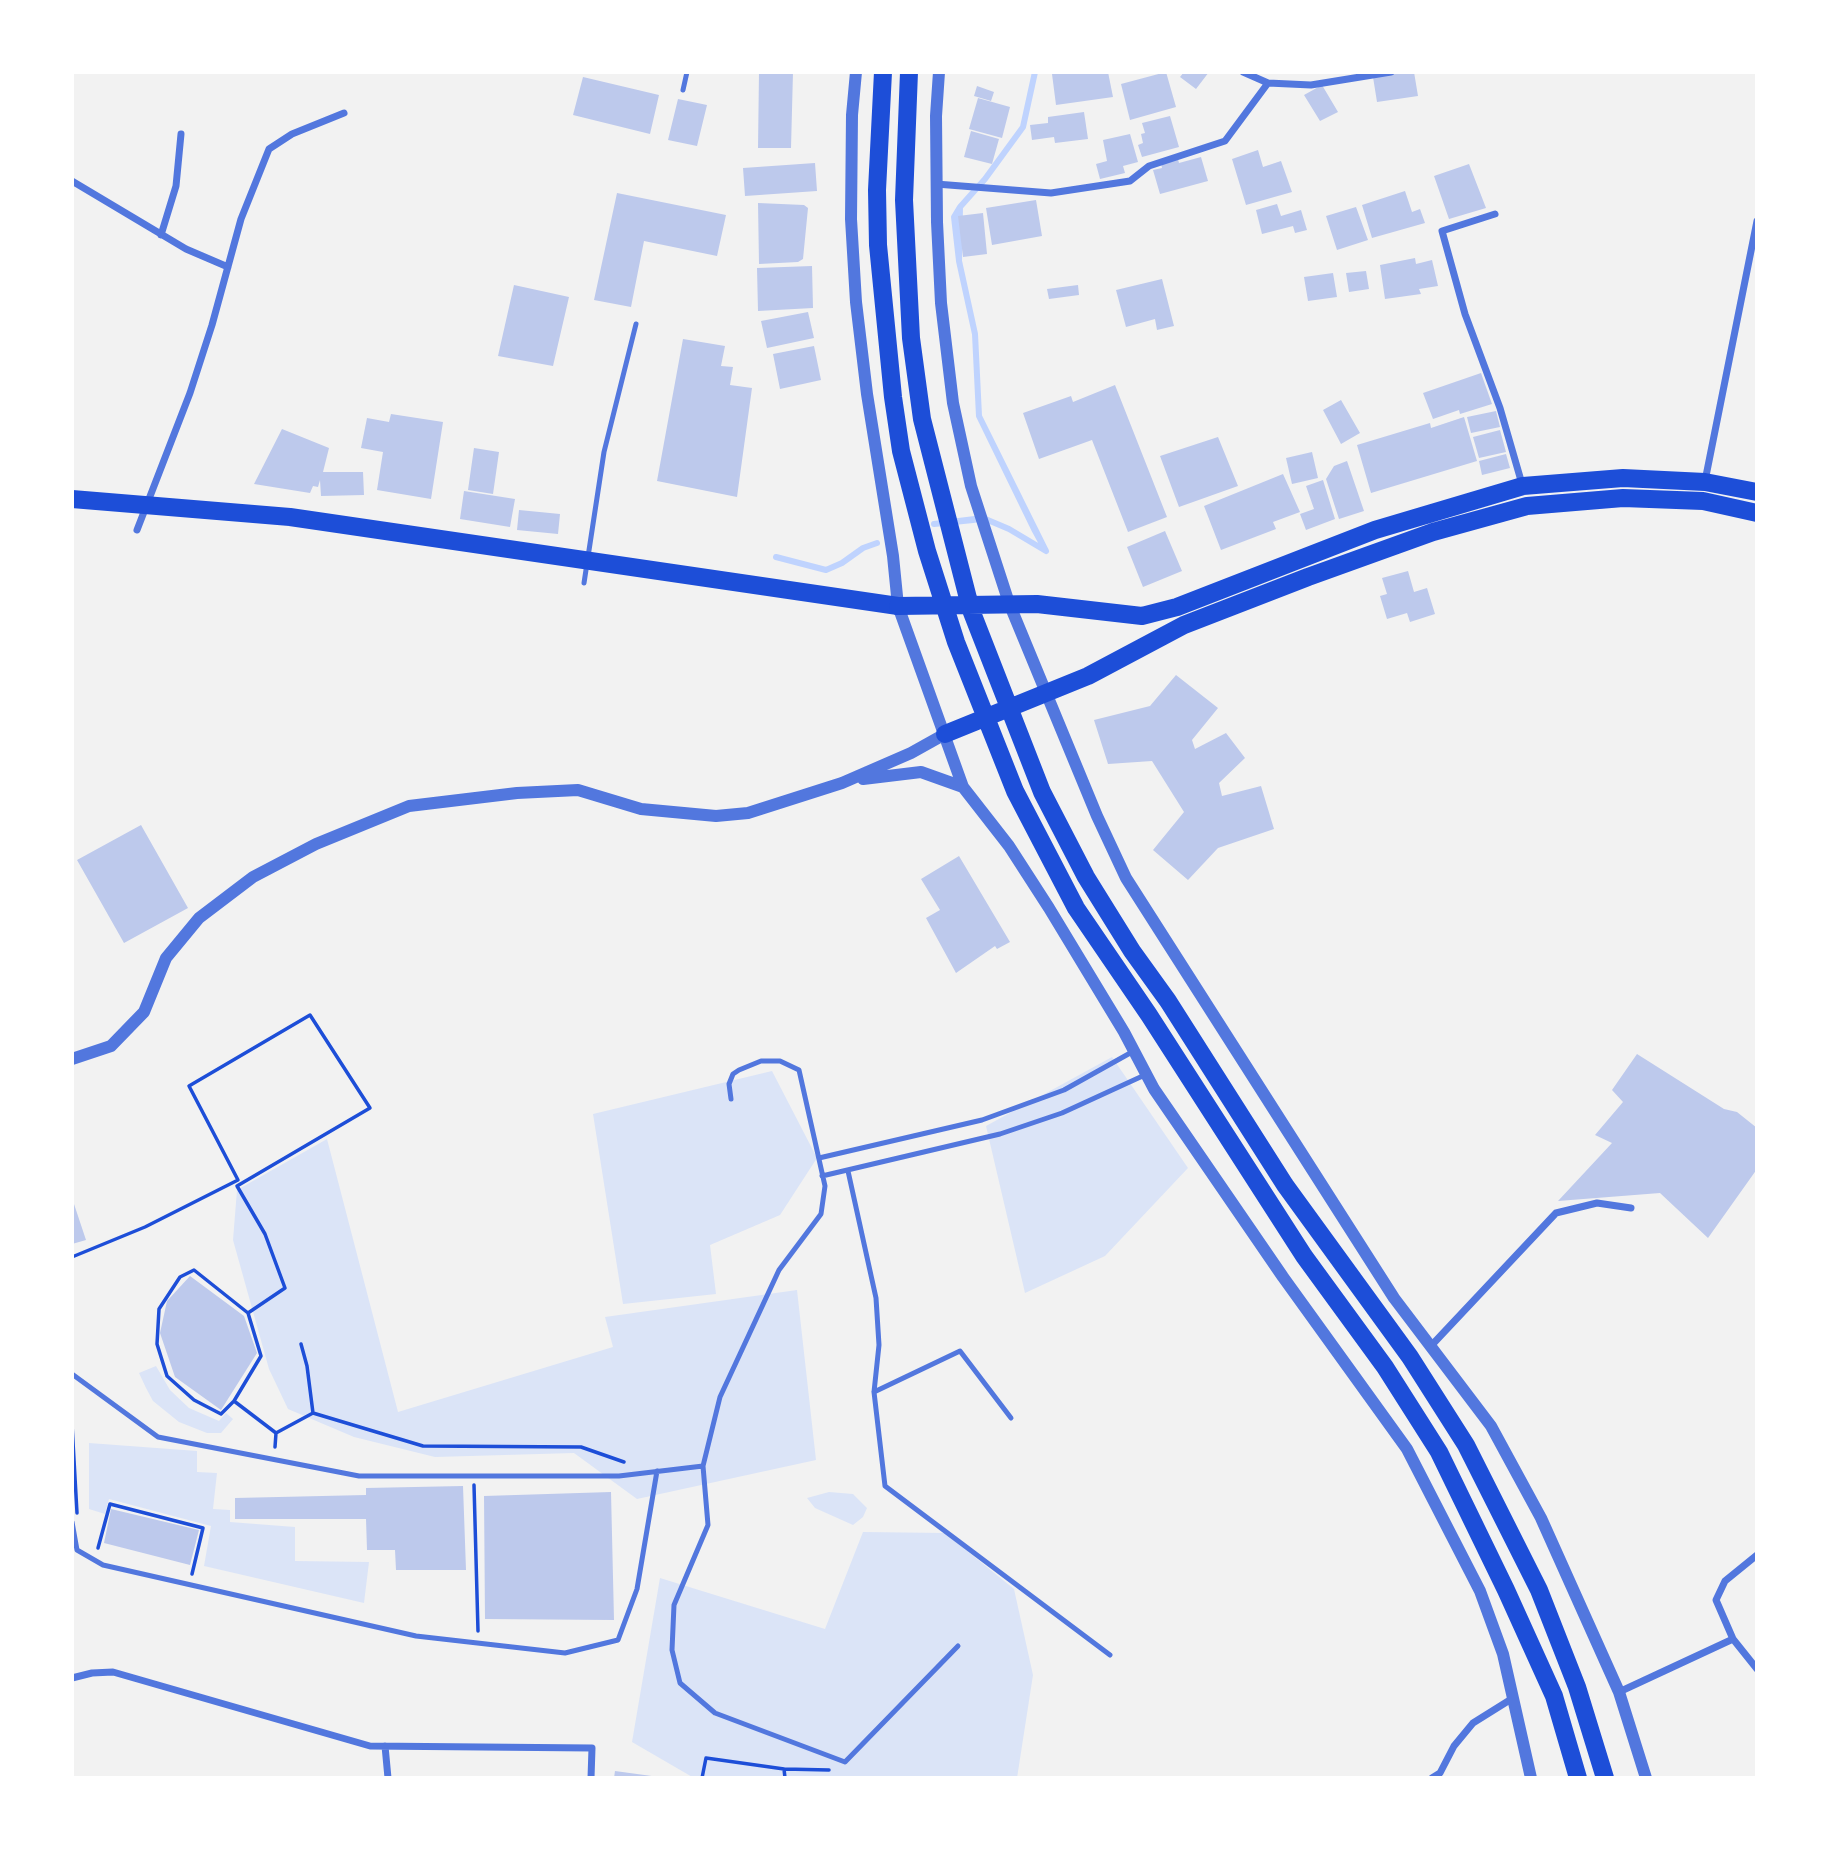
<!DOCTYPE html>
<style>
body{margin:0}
#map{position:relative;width:1829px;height:1850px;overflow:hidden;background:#f2f2f2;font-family:"DM Sans",sans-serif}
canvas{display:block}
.frame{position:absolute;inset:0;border:74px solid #fff;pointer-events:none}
</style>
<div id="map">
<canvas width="1829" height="1850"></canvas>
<div class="frame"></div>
</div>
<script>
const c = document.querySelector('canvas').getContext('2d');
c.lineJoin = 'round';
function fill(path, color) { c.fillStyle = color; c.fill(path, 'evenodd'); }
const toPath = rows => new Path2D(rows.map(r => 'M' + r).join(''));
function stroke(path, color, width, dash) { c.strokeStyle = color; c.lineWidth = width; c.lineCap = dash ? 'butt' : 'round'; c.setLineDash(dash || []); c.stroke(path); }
fill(toPath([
 [1112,1057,1188,1168,1105,1256,1025,1293,986,1126],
 [772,1071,817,1158,780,1215,710,1245,716,1294,623,1304,593,1114],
 [327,1139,398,1412,613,1347,605,1317,797,1290,816,1460,637,1499,574,1453,435,1457,354,1437,288,1409,269,1369,233,1240,237,1190],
 [156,1366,170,1390,189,1408,219,1421,226,1413,233,1419,221,1433,207,1433,179,1422,153,1401,146,1388,139,1373],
 [89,1443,197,1451,197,1472,217,1473,213,1509,230,1510,230,1522,295,1527,295,1561,369,1562,364,1603,204,1566,211,1526,109,1499,105,1514,89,1509],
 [829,1492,853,1494,867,1508,863,1517,853,1525,815,1508,807,1498],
 [863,1532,945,1533,1014,1589,1033,1675,1017,1778,694,1778,632,1742,660,1578,825,1629]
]), '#dbe4f7');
stroke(toPath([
 [960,207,954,217,959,261,975,334,979,416,1046,551,1009,529,983,518,973,520,934,524,983,518,1009,529,1046,551,1034,529,979,416,975,334,959,261,960,207,985,179,1023,127,1035,72],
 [776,557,826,570,842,563,863,548,877,543]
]), '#bfd3fe', 6);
fill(toPath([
 [759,72,793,72,791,148,758,148],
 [1071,72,1108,72,1113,97,1056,105,1052,74],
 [1166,72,1176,107,1130,120,1121,84],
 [1184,72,1209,72,1196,89,1180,77],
 [1407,72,1414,72,1418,96,1377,102,1373,77],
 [583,77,659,95,650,134,573,115],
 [1322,85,1338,112,1320,121,1304,95],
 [977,86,994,92,991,101,974,96],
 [978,98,1010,107,1002,138,969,129],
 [678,99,707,105,697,146,668,140],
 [1084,112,1088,139,1055,143,1054,137,1032,140,1030,125,1048,123,1048,117],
 [1170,116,1179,147,1142,157,1138,145,1143,143,1141,134,1145,133,1142,123],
 [971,131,999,139,992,164,964,157],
 [1130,134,1138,162,1123,166,1125,173,1100,179,1096,164,1107,161,1103,140],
 [1258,150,1263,167,1281,161,1292,192,1246,205,1232,159],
 [1201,157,1208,181,1160,194,1153,170,1162,168,1161,163,1178,159,1179,163],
 [815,163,817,191,745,196,743,168],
 [1469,164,1486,208,1449,219,1434,176],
 [1405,191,1412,212,1420,209,1425,223,1372,238,1362,205],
 [617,193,726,215,717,256,644,241,631,307,594,300],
 [1036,200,1042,236,992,245,986,208],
 [758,203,804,205,808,208,803,259,798,262,759,264],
 [1277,204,1281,216,1301,210,1307,230,1295,233,1293,226,1262,234,1256,210],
 [1356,207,1368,240,1337,250,1326,216],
 [983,213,987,254,963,257,958,216],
 [1415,258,1416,264,1432,260,1438,286,1419,289,1421,294,1385,299,1380,265],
 [812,266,813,308,758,311,757,268],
 [1366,271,1369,289,1349,292,1346,273],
 [1333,273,1337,297,1308,301,1304,277],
 [1162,279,1174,326,1157,330,1155,319,1126,327,1116,290],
 [514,285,569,297,553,366,498,356],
 [1078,285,1079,295,1049,299,1047,289],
 [808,312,814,338,767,348,761,321],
 [683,339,725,346,721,366,733,367,730,385,752,388,737,497,657,481],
 [814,346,821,380,780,389,773,354],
 [1481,373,1492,404,1460,414,1459,410,1433,419,1423,393],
 [1115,385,1167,517,1128,532,1092,440,1039,459,1023,413,1071,396,1073,402],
 [1341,400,1360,433,1341,444,1323,410],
 [1496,411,1500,427,1471,433,1467,417],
 [391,414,443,422,431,499,377,490,383,452,361,448,367,418,389,422],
 [1464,417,1477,461,1371,493,1357,445,1430,423,1431,428],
 [282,429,329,448,323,472,363,472,364,495,321,496,320,480,318,487,313,486,310,493,254,484],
 [1500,430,1506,452,1479,458,1473,437],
 [1218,437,1238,486,1179,507,1160,456],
 [474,448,499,452,493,494,468,490],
 [1312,452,1318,478,1292,484,1286,458],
 [1506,454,1510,468,1482,475,1479,461],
 [1347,461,1364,511,1339,519,1326,479,1334,466],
 [1283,474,1300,512,1273,522,1276,529,1221,550,1204,506],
 [1323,480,1335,519,1306,530,1300,514,1314,509,1306,486],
 [464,491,515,499,510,527,460,519],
 [519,510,560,514,558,534,517,530],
 [1165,531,1182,571,1143,587,1127,547],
 [1408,571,1414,592,1427,588,1435,614,1410,622,1407,613,1387,619,1380,596,1387,594,1382,578],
 [1176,675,1218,708,1192,740,1195,749,1226,733,1245,758,1219,783,1222,796,1261,786,1274,829,1218,848,1188,880,1153,850,1184,812,1152,761,1108,764,1094,720,1150,706],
 [141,825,188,908,124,943,77,860],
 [959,856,1010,942,997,949,995,946,956,973,926,918,940,910,921,879],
 [1637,1054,1724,1109,1737,1112,1757,1128,1757,1169,1708,1238,1660,1193,1558,1201,1612,1143,1595,1135,1623,1102,1612,1090],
 [72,1198,86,1240,72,1244],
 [190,1276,244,1316,257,1353,221,1410,175,1377,160,1333,167,1301],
 [463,1486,466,1570,396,1570,395,1550,367,1550,366,1519,235,1519,235,1498,366,1495,366,1488],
 [611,1492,614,1620,485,1619,484,1496],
 [111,1509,199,1530,190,1565,104,1543],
 [615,1771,659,1777,659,1778,614,1778]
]), '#bdc9ec');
stroke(toPath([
 [72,1257,145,1227,238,1180,189,1086,310,1015,370,1108,237,1186,265,1234,285,1288,248,1313],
 [301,1344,307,1366,313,1413],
 [234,1401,221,1414,194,1400,167,1376,157,1344,159,1309,180,1277,194,1270,248,1313,261,1356,234,1401,276,1433,275,1447],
 [72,1424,77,1513],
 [276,1433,313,1413,423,1446,581,1447,624,1462],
 [474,1485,478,1631],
 [98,1548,110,1504,203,1528,192,1574],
 [702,1778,706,1758,784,1769],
 [785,1778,784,1769,829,1770]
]), '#1d4ed8', 3.5);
stroke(toPath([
 [683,90,687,72],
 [584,583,604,452,636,324],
 [731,1099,729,1084,733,1074,739,1070,761,1061,780,1061,799,1070,825,1186,821,1214,779,1270,720,1397,703,1466,708,1525,674,1605,672,1650,680,1683,715,1713,845,1762,958,1646],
 [819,1158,982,1120,1064,1090,1132,1052],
 [848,1171,876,1298,879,1345,874,1392,885,1486,1110,1655],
 [822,1176,1000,1134,1062,1113,1147,1074],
 [72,1374,158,1437,359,1476,619,1476,703,1466],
 [874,1392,960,1351,1011,1418],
 [72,1522,77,1550,103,1565,416,1636,565,1653,618,1640,637,1589,657,1471]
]), '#5277de', 5);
stroke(toPath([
 [1243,72,1268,83,1311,85,1391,72],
 [72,181,186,249,228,267],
 [936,184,1051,193,1130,181,1149,166,1225,141,1268,83],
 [1495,214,1442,231,1465,314,1500,408,1522,484],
 [161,235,176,186,181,134],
 [1705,481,1757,221],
 [137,530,190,393,212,325,241,219,269,149,292,134,344,113],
 [1430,1347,1556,1213,1597,1203,1631,1208],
 [1757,1555,1725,1581,1716,1600,1733,1639,1757,1669],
 [72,1678,92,1673,113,1672,370,1746,592,1748,591,1778],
 [1619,1692,1733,1639],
 [385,1746,388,1778],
 [1432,1778,1440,1773,1454,1746,1473,1723,1513,1698]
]), '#5277de', 7);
stroke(toPath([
 [856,72,852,115,851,219,856,302,867,394,893,556,898,606,963,787,1009,846,1049,908,1124,1032,1154,1089,1283,1277,1407,1449,1480,1591,1503,1654,1531,1778],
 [939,72,936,116,937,222,941,303,953,403,971,486,1009,603,1097,816,1126,878,1394,1298,1491,1426,1541,1518,1619,1692,1646,1778],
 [863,779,921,772,963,787],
 [72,1059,111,1046,144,1012,166,958,199,918,253,877,316,844,409,806,517,793,578,790,641,809,716,816,748,813,842,783,911,753,945,734]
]), '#5277de', 12);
stroke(toPath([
 [72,499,290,517,898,606]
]), '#1d4ed8', 18);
stroke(toPath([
 [883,72,877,190,878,245,893,397,901,451,927,551,956,642,1015,791,1076,908,1149,1015,1304,1256,1385,1367,1439,1452,1506,1590,1554,1696,1578,1778],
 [909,72,904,200,911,338,922,419,971,610,1042,792,1086,877,1132,951,1168,1001,1285,1185,1410,1357,1466,1445,1539,1590,1577,1687,1605,1778],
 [898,606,1037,604,1142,616,1177,607,1375,530,1523,486,1623,478,1705,482,1757,492],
 [945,734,1088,676,1184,625,1308,577,1433,532,1527,506,1623,498,1703,501,1757,513]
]), '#1d4ed8', 18);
</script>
